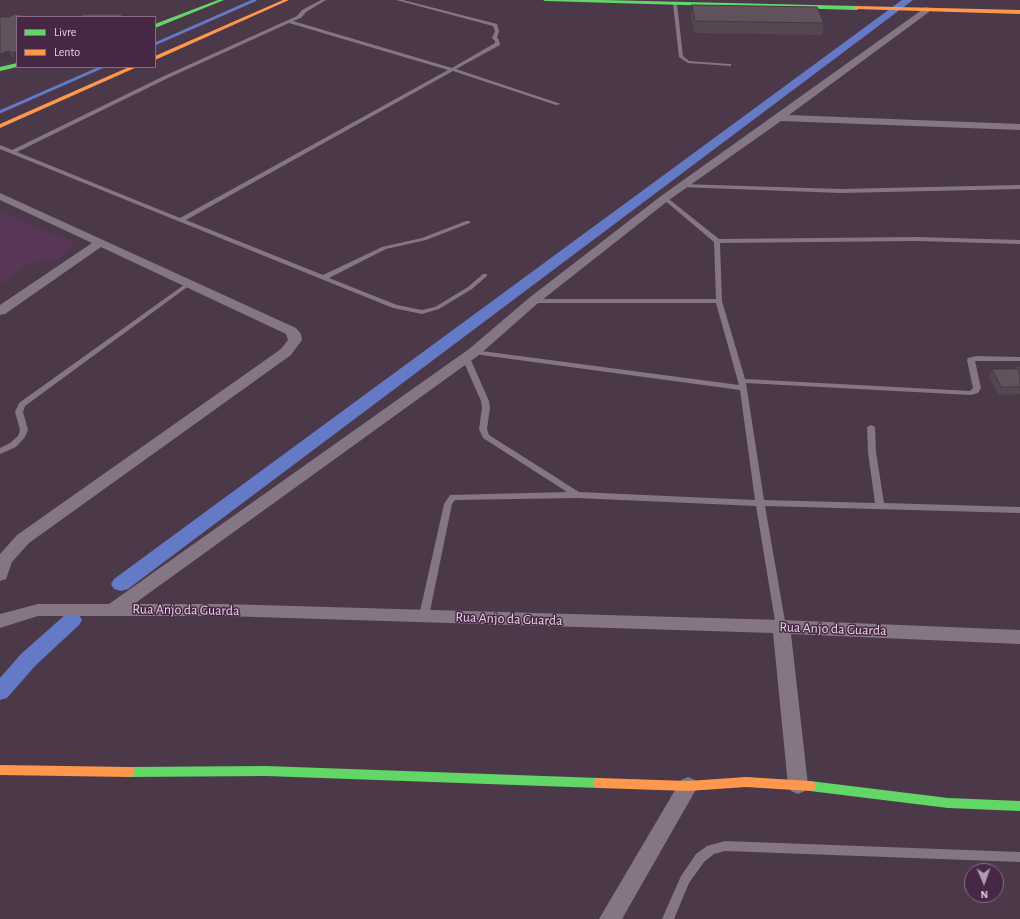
<!DOCTYPE html>
<style>
body{margin:0}
#map{position:relative;width:1020px;height:919px;overflow:hidden;background:#4b3949;font-family:"Alegreya Sans",sans-serif}
canvas{display:block}
.legend{position:absolute;left:16px;top:16px;width:140px;height:52px;box-sizing:border-box;background:#472844;border:1px solid #866c83;margin:0;padding:5px 7px;list-style:none;font-size:12px;color:#e5d1e2}
.legend li{display:flex;align-items:center;gap:8px;height:20px}
.legend b{width:20px;border:1px solid #866c83}
.north{position:absolute;left:964px;top:863px;width:40px;height:40px;box-sizing:border-box;background:#472844;border:1px solid #866c83;border-radius:50%;rotate:178deg;font-size:11px;font-weight:700;line-height:16px;text-align:center;color:#e5d1e2}
.north::after{content:'';display:block;margin:auto;width:14px;height:18px;background:#af9cac;clip-path:polygon(50% 0,100% 100%,50% 72%,0 100%)}
</style>
<div id="map">
<canvas width="1020" height="919"></canvas>
<ul class="legend">
<li><b style="height:5px;background:#63d668"></b>Livre</li>
<li><b style="height:5px;background:#ff974d"></b>Lento</li>
</ul>
<div class="north">N</div>
</div>
<script>
const c = document.querySelector('canvas').getContext('2d');
c.lineJoin = 'round';
function fill(path, color) { c.fillStyle = color; c.fill(path, 'evenodd'); }
const toPath = rows => new Path2D(rows.map(r => 'M' + r).join(''));
function stroke(path, color, width, dash) { c.strokeStyle = color; c.lineWidth = width; c.lineCap = dash ? 'butt' : 'round'; c.setLineDash(dash || []); c.stroke(path); }
function write(font, color, halo, rows, align = 'center') {
  c.font = font + ' "Alegreya Sans",sans-serif'; c.lineWidth = 3; c.setLineDash([]); c.textBaseline = 'middle'; c.strokeStyle = halo; c.fillStyle = color; for (const [text, x, y, turn = 0] of rows) {
    c.save(); c.translate(x, y); c.rotate((+turn || 0) * Math.PI / 180); c.textAlign = isNaN(turn) ? turn : align; if (halo) c.strokeText(text, 0, 0); c.fillText(text, 0, 0); c.restore();
  }
}
fill(toPath([
 [0,211,76,244,55,260,31,263,0,284]
]), '#583655');
stroke(toPath([
 [155,44,255,0],
 [0,112,102,67]
]), '#657ac7', 3);
fill(toPath([
 [902,0,913,0,128,589,121,591,114,589,111,584,114,579,902,0],
 [72,613,79,615,82,620,79,625,35,666,7,698,0,700,0,678,21,654,65,615,72,613]
]), '#657ac7');
fill(toPath([
 [321,0,326,0,306,12,301,18,293,21,452,68,495,43,495,41,492,38,495,31,493,26,396,0,403,0,497,24,499,31,497,38,499,40,500,45,456,69,561,104,556,105,453,71,186,220,323,275,382,247,422,238,466,221,470,221,470,223,426,240,386,249,329,278,397,305,422,310,435,307,468,287,483,274,487,274,487,276,472,289,439,309,422,314,393,308,0,149,0,145,12,150,164,76,297,16,302,10,321,0],
 [289,23,448,70,180,218,17,152,168,78,289,23],
 [675,3,677,4,683,56,689,61,729,64,731,64,731,66,688,63,679,57,673,4,675,3],
 [681,184,841,189,1020,185,1020,189,841,193,679,187,679,185,681,184],
 [665,196,719,239,917,237,1020,240,1020,244,917,241,720,243,722,301,745,379,970,391,973,388,967,360,968,358,976,356,1020,357,1020,361,975,361,981,388,978,393,971,395,746,383,764,500,875,503,868,452,867,427,871,425,875,427,876,452,884,503,1020,507,1020,513,765,506,786,627,784,630,781,631,778,630,776,627,756,506,577,498,455,500,452,504,429,616,427,618,424,619,421,618,419,616,444,504,450,495,567,492,483,438,479,429,482,408,481,401,462,358,463,356,466,356,470,358,489,401,490,408,487,429,489,435,579,492,755,500,740,390,474,354,470,352,474,350,739,385,716,303,533,303,530,301,533,299,716,299,714,242,663,199,663,197,665,196],
 [188,282,190,283,190,285,25,406,23,412,28,430,25,437,16,447,0,454,0,448,10,443,18,436,20,430,15,412,19,403,188,282],
 [725,841,1020,852,1020,862,725,851,714,854,704,862,689,883,674,919,662,919,681,876,696,854,707,846,725,841]
]), '#847683');
fill(toPath([
 [926,7,929,8,929,12,789,115,1020,124,1020,130,781,121,669,200,537,304,479,355,134,604,223,604,781,620,1020,630,1020,644,791,634,808,785,805,791,798,794,791,791,788,785,773,633,223,616,38,616,0,628,0,614,38,604,109,604,469,349,529,298,661,196,926,7],
 [0,193,296,328,301,334,302,340,291,355,29,543,12,562,6,579,0,581,0,554,17,535,281,349,288,340,286,334,101,247,5,314,0,315,0,305,92,243,0,200,0,193],
 [688,777,695,780,698,786,622,919,599,919,681,780,688,777]
]), '#847683');
fill(toPath([
 [218,0,224,0,155,28,155,24,218,0],
 [543,0,603,0,857,6,860,8,857,10,545,1,543,0],
 [17,63,17,67,0,71,0,67,17,63],
 [266,766,599,778,603,779,605,783,603,787,599,788,266,776,129,777,125,776,123,772,125,768,129,767,266,766],
 [810,781,948,798,1020,801,1020,811,948,808,810,791,806,790,804,786,806,782,810,781]
]), '#63d668');
fill(toPath([
 [283,0,289,0,155,60,155,56,283,0],
 [857,6,1020,10,1020,14,855,9,854,8,857,6],
 [129,67,137,67,0,128,0,124,129,67],
 [0,765,129,767,133,768,135,772,133,776,129,777,0,775,0,765],
 [746,777,810,781,814,782,816,786,814,790,810,791,746,787,688,791,599,788,595,787,593,783,595,779,599,778,688,781,746,777]
]), '#ff974d');
fill(toPath([
 [692,5,824,23,822,35,694,33,691,17],
 [0,17,17,17,17,57,14,58,11,56,0,59],
 [1016,366,1020,366,1020,394,998,395,989,377,992,369,1015,369]
]), '#544750');
fill(toPath([
 [126,14,126,17,119,17],
 [9,51,11,56,0,59,0,54],
 [17,51,17,57,14,58,13,53]
]), '#453941');
const building = toPath([
 [692,5,817,7,824,23,695,21,692,5],
 [15,14,36,17,17,17,17,51,13,53,9,51,0,54,0,17,9,17,15,14],
 [83,14,126,14,119,17,81,17,83,14],
 [1016,366,1020,366,1020,374,1018,369,1017,369,1016,366],
 [992,369,1018,369,1020,374,1020,387,1001,387,992,369]
]);
fill(building, '#62525d');
stroke(building, '#453941', 1);
write('14px', '#e5d1e2', '#472844', [
 ["Rua Anjo da Guarda",186,610,1],
 ["Rua Anjo da Guarda",509,619,2],
 ["Rua Anjo da Guarda",833,629,2]
]);
</script>
